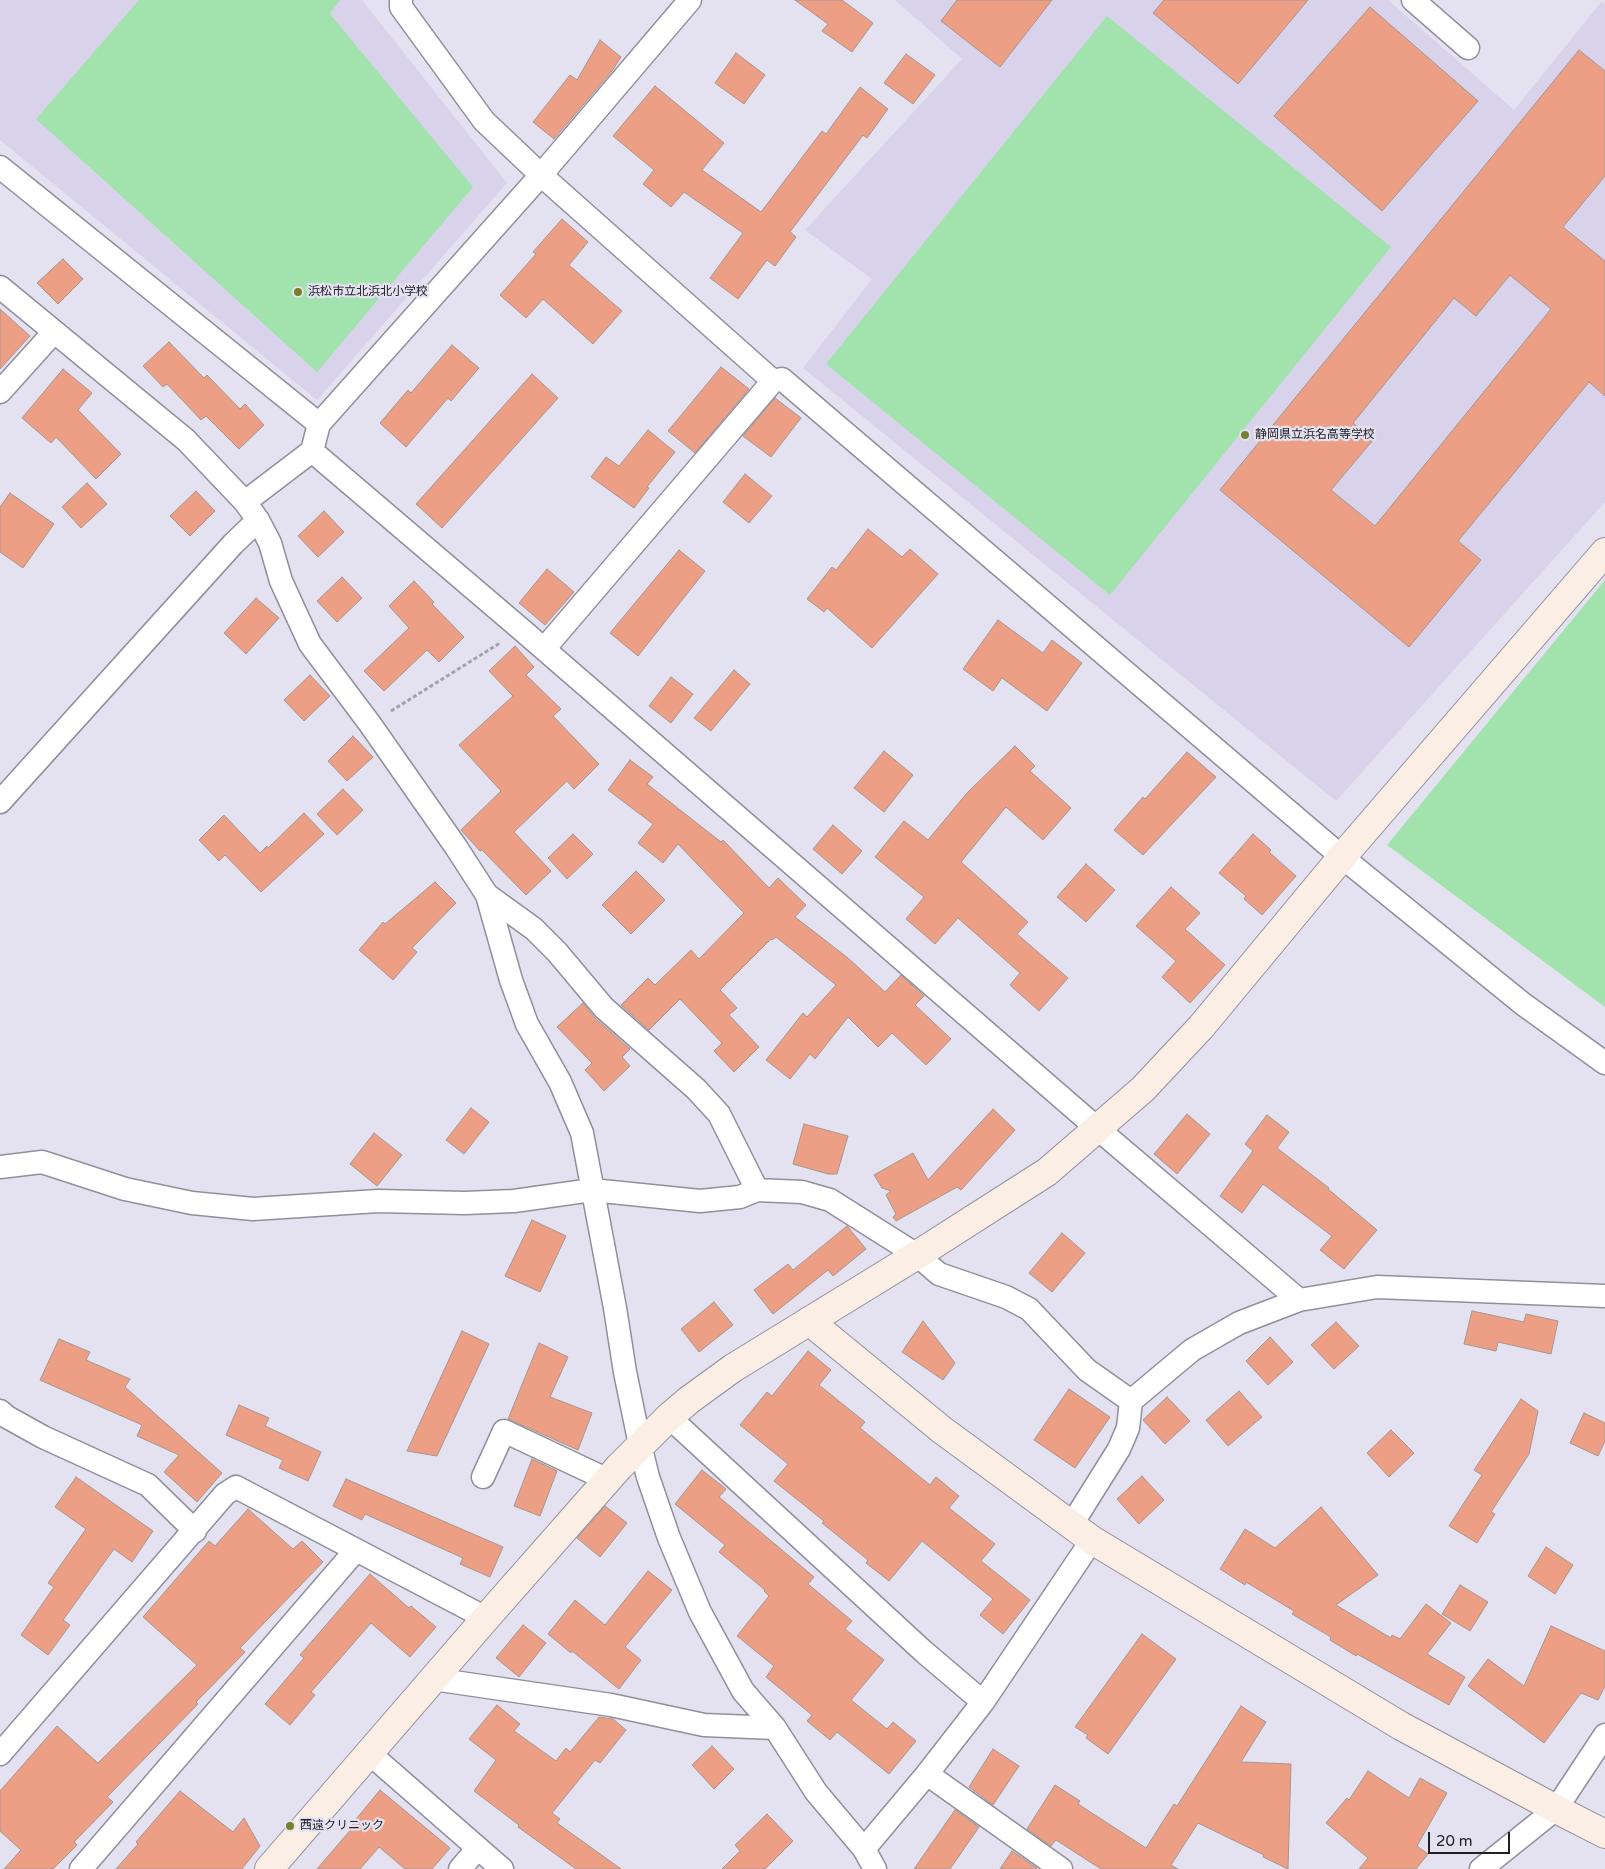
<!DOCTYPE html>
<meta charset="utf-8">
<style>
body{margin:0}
#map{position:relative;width:1605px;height:1869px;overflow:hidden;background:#e4e1f1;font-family:"Varela Round",sans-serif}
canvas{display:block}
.scale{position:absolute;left:1428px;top:1832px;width:82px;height:22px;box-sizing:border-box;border:2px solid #222026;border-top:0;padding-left:6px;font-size:15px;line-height:18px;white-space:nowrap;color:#222026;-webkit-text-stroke:4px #e4e1f1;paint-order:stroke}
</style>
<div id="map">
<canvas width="1605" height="1869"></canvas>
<div class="scale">20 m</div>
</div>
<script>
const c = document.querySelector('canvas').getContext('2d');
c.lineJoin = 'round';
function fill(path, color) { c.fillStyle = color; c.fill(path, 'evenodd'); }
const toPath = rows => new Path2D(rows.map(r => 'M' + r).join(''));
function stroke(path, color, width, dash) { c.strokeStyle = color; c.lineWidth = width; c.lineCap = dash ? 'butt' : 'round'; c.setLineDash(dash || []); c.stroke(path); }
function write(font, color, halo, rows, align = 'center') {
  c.font = font + ' "Varela Round","Noto Sans JP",sans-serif'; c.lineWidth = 4.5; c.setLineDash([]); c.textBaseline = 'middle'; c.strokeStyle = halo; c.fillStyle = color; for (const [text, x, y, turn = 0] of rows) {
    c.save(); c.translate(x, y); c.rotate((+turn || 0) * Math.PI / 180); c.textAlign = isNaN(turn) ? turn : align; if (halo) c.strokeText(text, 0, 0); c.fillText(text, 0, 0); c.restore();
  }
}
fill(toPath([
 [0,0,362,0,507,183,317,400,0,140],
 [895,0,1388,0,1514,110,1602,1,1605,5,1605,502,1336,801,803,368,872,279,805,230,962,59]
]), '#d8d3ea');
fill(toPath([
 [139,0,340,0,330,14,473,187,317,372,36,119],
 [1107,16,1391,247,1110,595,826,364],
 [1605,580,1605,1007,1387,845]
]), '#a2e2ad');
const building = toPath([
 [795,0,842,0,873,23,852,52,822,31,828,24,795,0],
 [957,0,1052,0,1000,67,941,21,957,0],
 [1164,0,1308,0,1238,84,1153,13,1164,0],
 [1370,7,1478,101,1382,211,1274,116,1370,7],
 [600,40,621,57,612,71,554,139,533,122,570,75,577,80,600,40],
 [1579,50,1605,71,1605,176,1563,227,1605,261,1605,396,1589,382,1458,541,1481,560,1409,647,1220,490,1579,50],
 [1510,275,1551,309,1375,526,1331,490,1373,440,1353,423,1454,298,1476,316,1510,275],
 [736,53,765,75,744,104,715,83,736,53],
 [906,54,935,75,913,104,884,83,906,54],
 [655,86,724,143,702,170,761,212,822,131,826,134,860,87,888,109,867,138,863,135,790,232,796,237,775,266,767,260,738,299,710,278,743,233,684,192,671,207,643,184,654,170,613,136,655,86],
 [562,219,588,242,569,265,622,311,593,344,543,299,526,318,500,295,536,254,533,252,562,219],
 [63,259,83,279,58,304,37,283,63,259],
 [0,309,30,336,0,369,0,309],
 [169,342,204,378,207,375,240,409,245,404,264,425,239,449,206,416,201,420,167,384,163,387,143,366,169,342],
 [452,345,479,368,451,401,448,398,406,447,380,423,408,390,411,393,452,345],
 [721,367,749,389,695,453,668,431,721,367],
 [63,369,92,393,78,410,121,454,96,479,56,437,51,443,22,418,63,369],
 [532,374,558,398,442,528,416,504,532,374],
 [775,398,801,418,771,457,743,436,775,398],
 [648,430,675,452,647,487,649,488,634,508,591,477,606,457,619,466,648,430],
 [745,474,772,496,749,523,723,502,745,474],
 [87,483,107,504,81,528,62,507,87,483],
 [196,491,215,511,190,536,170,516,196,491],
 [10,493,54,524,23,568,0,552,0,507,10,493],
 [324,511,344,532,318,557,298,536,324,511],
 [868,529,902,557,910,549,938,574,872,648,827,608,824,612,807,599,832,567,836,570,868,529],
 [679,550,705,571,638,656,610,633,679,550],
 [547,569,574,592,545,625,519,603,547,569],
 [342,577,362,598,337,622,317,601,342,577],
 [414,581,434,602,432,604,464,637,439,662,427,650,384,691,364,671,409,628,389,606,414,581],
 [256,598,279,618,246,654,224,633,256,598],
 [998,620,1043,653,1052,640,1082,663,1047,711,1002,678,993,691,963,669,998,620],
 [515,646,534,667,526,675,561,709,553,716,599,764,574,789,567,781,514,832,551,871,526,895,482,850,480,851,461,830,501,791,459,745,513,696,489,671,515,646],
 [734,670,750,684,711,731,694,718,734,670],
 [310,675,330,696,304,721,284,700,310,675],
 [671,677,693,694,671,723,649,706,671,677],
 [353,736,373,757,347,781,328,761,353,736],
 [1015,746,1035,766,1030,771,1071,808,1043,840,1006,807,961,862,1028,922,1017,934,1068,978,1039,1011,1010,985,1020,973,958,918,935,944,906,919,924,897,875,857,904,821,928,840,967,793,1015,746],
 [884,751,913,775,884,812,854,788,884,751],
 [1187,752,1216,777,1143,855,1114,830,1143,797,1145,799,1187,752],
 [630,760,653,777,647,784,721,842,723,840,769,888,778,878,806,905,795,917,848,958,885,992,901,975,924,996,915,1005,951,1039,926,1065,892,1033,878,1047,848,1017,815,1059,810,1054,790,1079,766,1060,803,1013,807,1017,836,985,776,937,772,940,771,939,720,990,737,1008,729,1015,759,1047,734,1072,714,1051,722,1043,680,999,649,1030,621,1005,648,978,655,985,691,950,699,959,744,913,678,844,663,863,638,843,653,824,608,790,630,760],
 [343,789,363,810,337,835,317,814,343,789],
 [304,813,324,834,261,892,225,855,219,861,199,840,224,815,260,853,267,846,268,848,304,813],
 [833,825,862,851,842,874,813,849,833,825],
 [573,834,593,854,567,879,548,858,573,834],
 [1253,834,1271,850,1269,852,1296,876,1262,915,1244,899,1246,896,1219,873,1253,834],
 [1086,864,1115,890,1086,922,1057,897,1086,864],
 [636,871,665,900,631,934,602,905,636,871],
 [435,882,456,903,412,948,417,952,393,980,359,950,383,922,385,924,435,882],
 [1171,887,1200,913,1185,929,1225,965,1190,1003,1162,977,1176,961,1136,926,1171,887],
 [583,1003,595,1018,630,1049,622,1057,630,1066,604,1091,585,1070,592,1063,557,1027,583,1003],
 [471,1108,489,1122,464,1154,446,1140,471,1108],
 [993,1109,1015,1130,961,1190,957,1187,896,1221,893,1217,896,1214,886,1195,891,1191,882,1188,874,1175,913,1153,928,1180,993,1109],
 [1187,1114,1210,1134,1177,1174,1154,1154,1187,1114],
 [1267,1115,1289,1132,1277,1148,1329,1188,1328,1189,1377,1230,1344,1269,1320,1250,1332,1236,1263,1184,1242,1213,1220,1196,1253,1151,1245,1144,1267,1115],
 [804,1124,848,1136,837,1174,828,1174,793,1164,804,1124],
 [374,1133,402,1155,377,1186,350,1164,374,1133],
 [532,1220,566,1236,540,1292,505,1276,532,1220],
 [847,1226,866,1249,833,1276,828,1270,773,1314,754,1290,788,1264,793,1270,847,1226],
 [1062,1233,1085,1253,1052,1292,1029,1273,1062,1233],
 [714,1302,733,1325,699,1352,681,1329,714,1302],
 [1472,1311,1524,1322,1526,1314,1558,1321,1551,1354,1498,1342,1496,1351,1464,1344,1472,1311],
 [923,1321,955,1363,943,1380,902,1352,923,1321],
 [1336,1322,1359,1346,1334,1369,1311,1345,1336,1322],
 [462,1331,489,1344,437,1456,407,1451,462,1331],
 [1270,1337,1293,1362,1268,1385,1246,1361,1270,1337],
 [59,1339,90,1352,86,1360,130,1379,125,1387,222,1473,197,1502,164,1472,179,1455,137,1436,142,1425,40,1380,59,1339],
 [539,1343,568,1357,550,1397,592,1413,578,1450,508,1419,539,1343],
 [808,1351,831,1370,819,1385,865,1422,860,1428,930,1485,936,1477,959,1496,949,1508,995,1544,981,1561,1030,1600,1003,1634,980,1615,993,1599,922,1541,889,1581,866,1563,868,1560,822,1523,824,1521,774,1481,788,1464,740,1425,767,1392,772,1396,808,1351],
 [1069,1389,1110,1417,1075,1468,1034,1440,1069,1389],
 [1239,1391,1262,1417,1228,1446,1206,1420,1239,1391],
 [1167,1397,1190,1421,1165,1444,1143,1420,1167,1397],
 [1521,1399,1538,1411,1529,1454,1491,1512,1495,1514,1477,1543,1449,1526,1482,1475,1474,1470,1521,1399],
 [239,1405,269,1418,265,1426,321,1452,308,1481,279,1468,283,1460,226,1435,239,1405],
 [1584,1413,1605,1423,1605,1441,1598,1456,1570,1443,1584,1413],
 [1391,1430,1414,1453,1389,1477,1367,1453,1391,1430],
 [532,1459,557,1471,540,1516,514,1506,532,1459],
 [702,1470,726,1489,719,1497,814,1577,808,1584,852,1621,845,1629,884,1660,851,1700,887,1729,893,1722,916,1741,889,1774,837,1732,830,1740,807,1721,812,1715,766,1677,774,1666,737,1636,769,1596,764,1591,765,1590,719,1552,725,1545,675,1504,702,1470],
 [1142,1476,1164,1500,1139,1524,1117,1499,1142,1476],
 [76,1477,153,1531,132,1562,114,1549,63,1620,70,1625,48,1655,21,1635,54,1587,48,1583,86,1529,55,1507,76,1477],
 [346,1479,503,1547,490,1577,460,1564,463,1558,365,1514,362,1520,333,1506,346,1479],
 [605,1506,627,1523,600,1557,577,1538,605,1506],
 [1321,1507,1378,1575,1336,1605,1391,1638,1392,1635,1400,1639,1426,1604,1451,1623,1427,1654,1465,1677,1449,1705,1357,1654,1356,1656,1330,1640,1331,1637,1292,1614,1294,1611,1246,1582,1245,1585,1220,1569,1245,1529,1275,1548,1321,1507],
 [248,1509,293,1549,302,1541,323,1562,240,1648,245,1652,196,1702,198,1704,107,1797,113,1802,74,1842,77,1845,53,1869,4,1869,21,1850,0,1831,0,1791,57,1726,98,1763,197,1665,143,1617,209,1541,215,1546,248,1509],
 [1546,1547,1573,1565,1555,1594,1528,1576,1546,1547],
 [648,1571,672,1590,625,1647,641,1660,619,1689,572,1651,571,1653,548,1634,575,1600,605,1625,648,1571],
 [370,1574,409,1608,411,1606,436,1627,410,1657,371,1623,311,1692,315,1695,290,1725,265,1704,304,1658,300,1655,370,1574],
 [1460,1585,1488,1602,1470,1631,1442,1614,1460,1585],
 [523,1625,546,1643,519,1677,496,1658,523,1625],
 [1551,1626,1605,1651,1605,1686,1598,1700,1581,1693,1544,1743,1468,1686,1488,1659,1524,1686,1551,1626],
 [1142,1634,1176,1659,1108,1754,1086,1738,1088,1735,1075,1727,1142,1634],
 [497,1705,520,1724,514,1731,556,1761,566,1748,570,1752,599,1717,613,1719,626,1730,600,1763,595,1760,552,1813,560,1819,557,1823,621,1869,576,1869,518,1827,519,1825,474,1791,496,1760,469,1739,497,1705],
 [1241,1706,1266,1722,1241,1762,1291,1764,1288,1869,1263,1857,1264,1855,1198,1823,1171,1865,1178,1869,1101,1869,1056,1840,1051,1846,1027,1829,1055,1785,1080,1801,1078,1804,1146,1848,1174,1804,1177,1806,1241,1706],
 [712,1746,734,1769,714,1789,692,1765,712,1746],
 [993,1749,1019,1766,993,1805,969,1787,993,1749],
 [1368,1771,1409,1798,1420,1778,1447,1793,1417,1846,1428,1854,1416,1869,1359,1869,1368,1858,1326,1823,1347,1798,1349,1800,1368,1771],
 [380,1790,450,1848,432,1869,405,1869,379,1847,360,1869,317,1869,354,1826,352,1824,380,1790],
 [180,1791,233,1832,244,1818,260,1846,242,1869,116,1869,138,1844,136,1842,180,1791],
 [955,1810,979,1827,950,1869,914,1869,955,1810],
 [767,1814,793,1841,765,1869,722,1869,740,1851,735,1845,767,1814],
 [1012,1851,1037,1868,1036,1869,1000,1869,1012,1851]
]);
fill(building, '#ed9f85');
stroke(building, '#a6958f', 1);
const street = toPath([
 [690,0,541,175,773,381,782,379,1342,857,1523,1004,1605,1063],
 [1413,0,1468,48],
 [0,167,319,424],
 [0,287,186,440,245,502,258,520,270,543,281,581,310,644,370,724,456,847,487,895,511,980,527,1024,560,1082,582,1133,615,1308,625,1372,640,1445,648,1477,669,1538,700,1612,743,1691,775,1728,816,1792,864,1849,875,1869],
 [0,392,54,332],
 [312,451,522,630,1098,1129,1299,1300],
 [245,502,312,451,319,424,541,175,484,121,401,7,401,0],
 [544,649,773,381],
 [0,802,233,544,258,520],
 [487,895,534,929,557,952,604,1008,696,1089,719,1114,757,1190],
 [0,1167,42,1162,125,1189,192,1203,253,1209,378,1201,465,1203,514,1201,592,1190,700,1201,740,1197,757,1190,802,1192,830,1200,917,1255,939,1274,1006,1297,1029,1309,1087,1370,1131,1401],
 [0,1411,7,1417,43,1437,148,1485,195,1531],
 [669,1417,923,1651,983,1702],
 [483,1477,504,1431,608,1480],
 [1072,1524,1119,1449,1128,1428,1131,1401,1192,1350,1239,1323,1299,1300,1377,1287,1605,1296],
 [433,1679,611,1705,704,1725,775,1728],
 [369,1753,502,1869],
 [0,1754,225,1494,236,1487,486,1618],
 [927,1774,1061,1869],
 [864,1849,927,1774,983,1702,1092,1540],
 [81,1869,356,1550],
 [460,1869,477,1849],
 [1481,1869,1556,1809,1605,1735]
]);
const secondary = toPath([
 [809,1321,942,1430,1092,1540,1401,1726,1556,1809,1605,1834],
 [269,1869,486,1618,619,1467,669,1417,689,1400,733,1368,917,1255,1047,1172,1143,1089,1201,1027,1342,857,1605,552]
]);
stroke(street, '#918e9d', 25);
stroke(secondary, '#918e9d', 30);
stroke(toPath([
 [391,711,500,643]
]), '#a4a1ae', 3, [4, 2.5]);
stroke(street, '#fff', 22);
stroke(secondary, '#fbeee5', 28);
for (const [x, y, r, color] of [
 [298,292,5,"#75802d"],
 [1245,435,5,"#75802d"],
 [290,1826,5,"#75802d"]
]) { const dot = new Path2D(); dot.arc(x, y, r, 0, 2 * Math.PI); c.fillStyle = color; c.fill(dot); stroke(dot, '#e4e1f1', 2); }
write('12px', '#222026', '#e4e1f1', [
 ["浜松市立北浜北小学校",308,292],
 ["静岡県立浜名高等学校",1255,435],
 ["西遠クリニック",300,1826]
], 'left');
</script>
